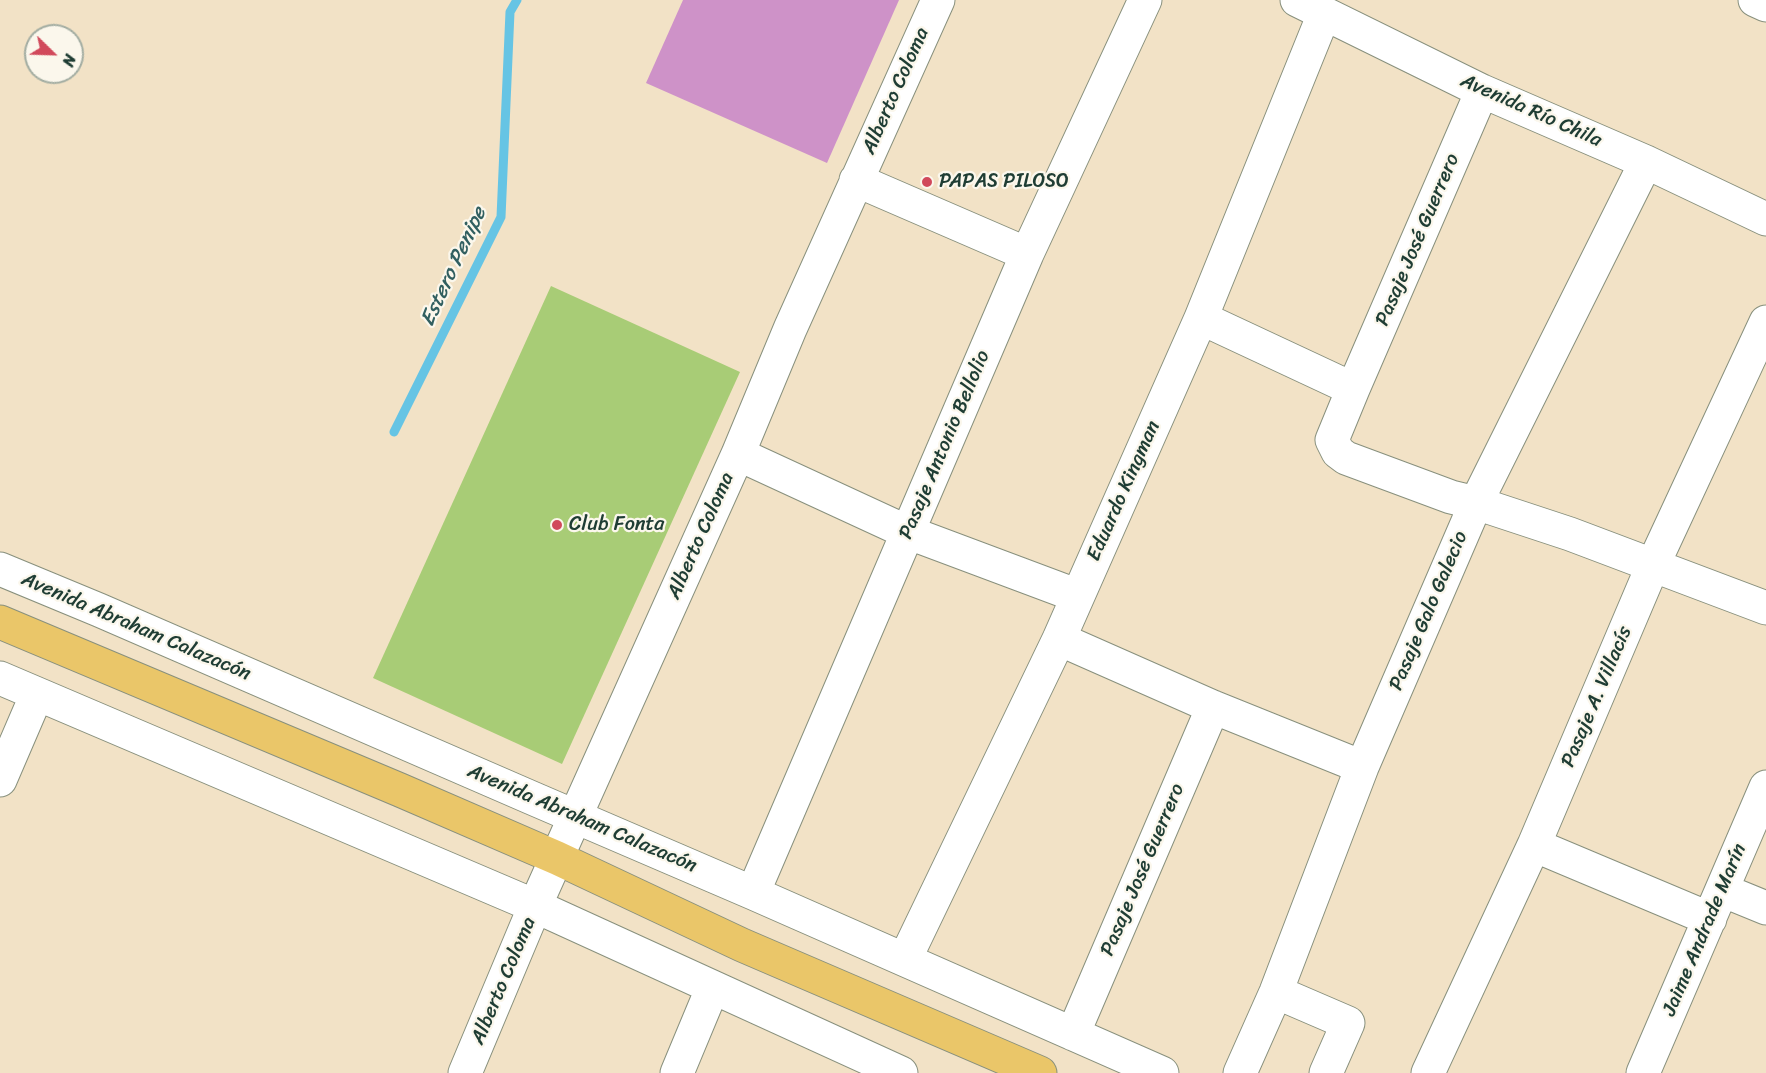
<!DOCTYPE html>
<meta charset="utf-8">
<style>
body{margin:0}
#map{position:relative;width:1766px;height:1073px;overflow:hidden;background:#f2e2c6;font-family:Sriracha,sans-serif}
canvas{display:block}
.north{position:absolute;left:24px;top:24px;width:60px;height:60px;box-sizing:border-box;background:#fbf7ec;border:2px solid #a3ada2;border-radius:50%;rotate:113deg;font-size:16px;font-weight:700;line-height:24px;text-align:center;color:#1f3d34}
.north::after{content:'';display:block;margin:auto;width:21px;height:27px;background:#d1495b;clip-path:polygon(50% 0,100% 100%,50% 72%,0 100%)}
</style>
<div id="map">
<canvas width="1766" height="1073"></canvas>
<div class="north">N</div>
</div>
<script>
const c = document.querySelector('canvas').getContext('2d');
c.lineJoin = 'round';
function fill(path, color) { c.fillStyle = color; c.fill(path, 'evenodd'); }
const toPath = rows => new Path2D(rows.map(r => 'M' + r).join(''));
function stroke(path, color, width, dash) { c.strokeStyle = color; c.lineWidth = width; c.lineCap = dash ? 'butt' : 'round'; c.setLineDash(dash || []); c.stroke(path); }
function write(font, color, halo, rows, align = 'center') {
  c.font = font + ' Sriracha,sans-serif'; c.lineWidth = 4.5; c.setLineDash([]); c.textBaseline = 'middle'; c.strokeStyle = halo; c.fillStyle = color; for (const [text, x, y, turn = 0] of rows) {
    c.save(); c.translate(x, y); c.rotate((+turn || 0) * Math.PI / 180); c.textAlign = isNaN(turn) ? turn : align; if (halo) c.strokeText(text, 0, 0); c.fillText(text, 0, 0); c.restore();
  }
}
fill(toPath([
 [551,286,740,372,562,764,373,678]
]), '#a8cc76');
stroke(toPath([
 [394,432,501,217,510,12,517,0]
]), '#66c4e4', 9);
fill(toPath([
 [683,0,899,0,827,163,646,83]
]), '#ce92c8');
const minor = toPath([
 [1297,0,1482,91,1646,162,1766,219],
 [1755,0,1766,5],
 [856,180,1027,254],
 [1201,318,1353,389,1332,440,1338,452,1346,458,1451,497,1476,503,1570,534,1766,608],
 [1353,389,1482,91],
 [738,454,907,532,1078,596],
 [0,569,99,610,532,798,753,893,1162,1073],
 [1059,639,1213,707,1362,767],
 [0,678,535,906,901,1073],
 [0,780,37,694],
 [1534,845,1710,919],
 [1722,890,1766,908],
 [753,893,1027,254,1145,0],
 [905,959,1059,639,1201,318,1324,14],
 [1276,992,1348,1023,1326,1073],
 [1073,1034,1213,707],
 [465,1073,535,906,738,454,790,329,938,0],
 [677,1073,712,989],
 [1240,1073,1276,992,1362,767,1476,503,1646,162],
 [1428,1073,1534,845,1653,565,1766,322],
 [1643,1073,1766,787]
]);
const major = toPath([
 [0,622,400,790,557,858,742,945,1040,1073]
]);
stroke(minor, '#88907d', 35);
stroke(major, '#88907d', 35);
stroke(minor, '#fff', 33);
stroke(major, '#eac669', 33);
for (const [x, y, r, color] of [
 [927,182,6,"#d1495b"],
 [557,525,6,"#d1495b"]
]) { const dot = new Path2D(); dot.arc(x, y, r, 0, 2 * Math.PI); c.fillStyle = color; c.fill(dot); stroke(dot, '#fbf7ec', 2); }
write('20px', '#1f3d34', '#fbf7ec', [
 ["Alberto Coloma",896,91,-66],
 ["Avenida Río Chila",1531,111,24],
 ["Pasaje José Guerrero",1418,240,-67],
 ["Pasaje Antonio Bellolio",945,445,-67],
 ["Eduardo Kingman",1124,491,-66],
 ["Alberto Coloma",701,536,-66],
 ["Pasaje Galo Galecio",1429,611,-67],
 ["Avenida Abraham Calazacón",136,627,23],
 ["Pasaje A. Villacís",1597,697,-67],
 ["Avenida Abraham Calazacón",582,819,23],
 ["Pasaje José Guerrero",1143,870,-67],
 ["Jaime Andrade Marín",1705,930,-67],
 ["Alberto Coloma",504,981,-67]
]);
write('20px', '#1f3d34', '#fbf7ec', [
 ["PAPAS PILOSO",939,182],
 ["Club Fonta",569,525]
], 'left');
write('italic 21px', '#315f60', '#fbf7ec', [
 ["Estero Penipe",454,267,-65]
]);
</script>
